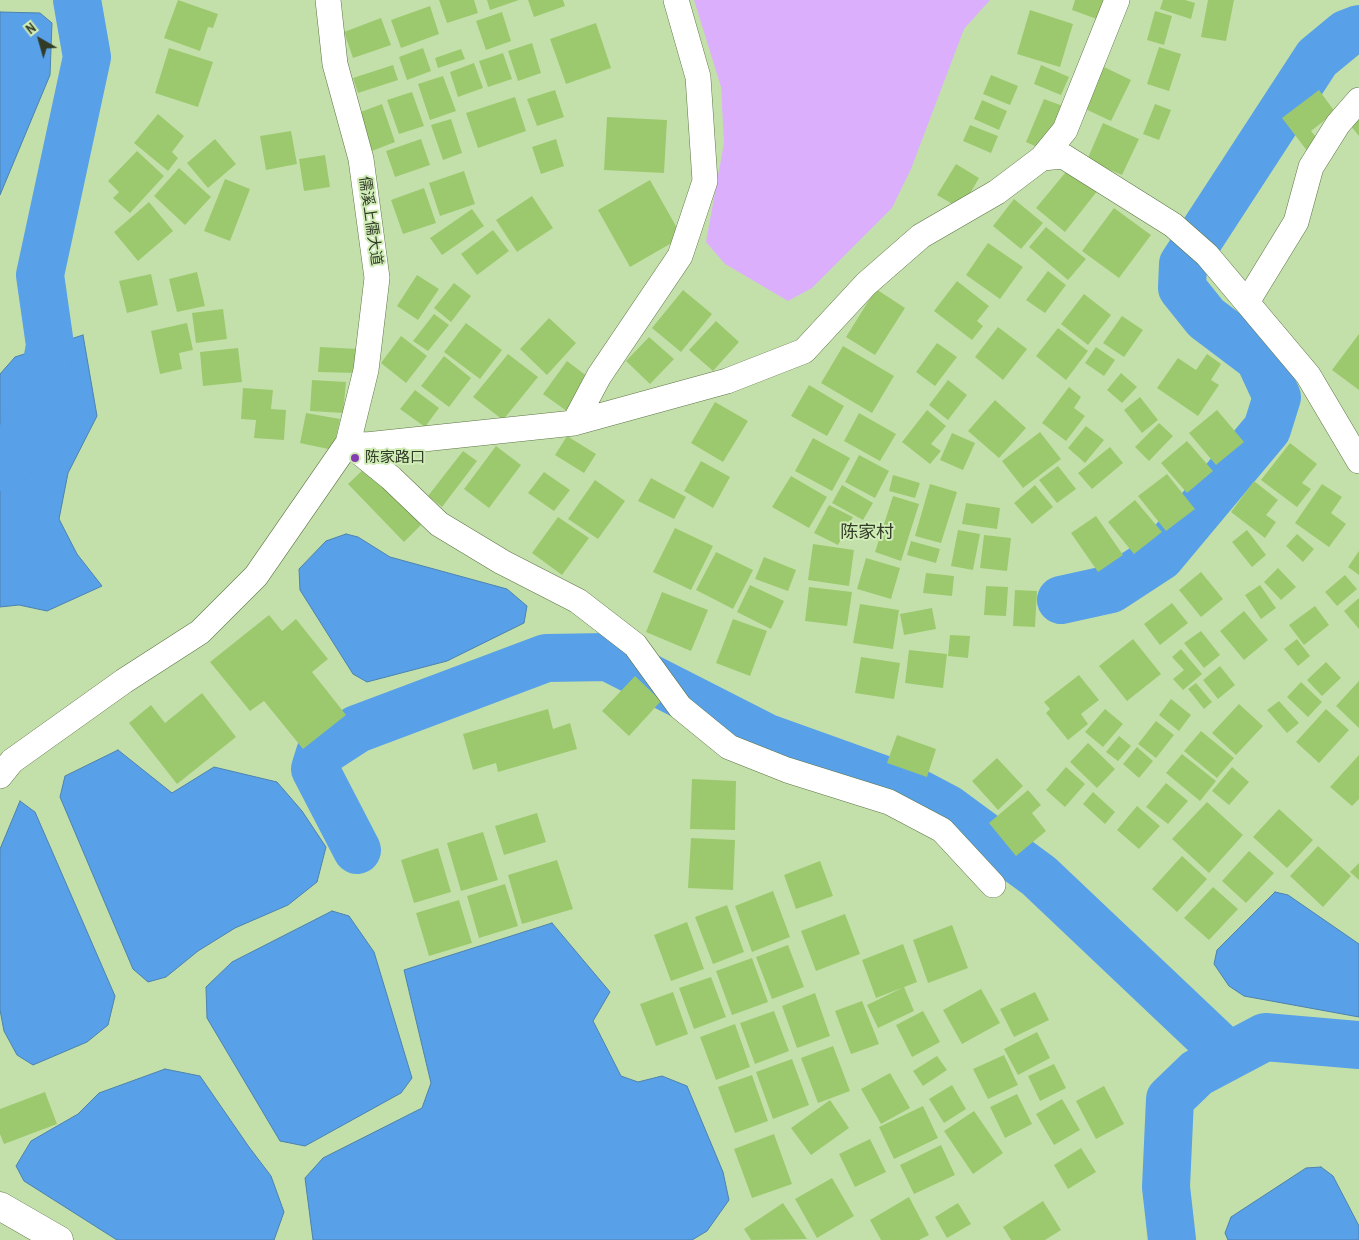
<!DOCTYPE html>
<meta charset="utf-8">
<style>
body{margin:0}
#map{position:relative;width:1359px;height:1240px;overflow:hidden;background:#c4e0aa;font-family:"Archivo Narrow",sans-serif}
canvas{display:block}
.north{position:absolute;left:15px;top:15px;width:50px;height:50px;-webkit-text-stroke:4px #d1edb7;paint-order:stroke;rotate:322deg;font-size:14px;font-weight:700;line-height:20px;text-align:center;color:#313b26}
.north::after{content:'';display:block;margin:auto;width:18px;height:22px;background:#313b26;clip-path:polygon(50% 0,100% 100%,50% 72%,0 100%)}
</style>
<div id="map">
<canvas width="1359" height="1240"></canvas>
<div class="north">N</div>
</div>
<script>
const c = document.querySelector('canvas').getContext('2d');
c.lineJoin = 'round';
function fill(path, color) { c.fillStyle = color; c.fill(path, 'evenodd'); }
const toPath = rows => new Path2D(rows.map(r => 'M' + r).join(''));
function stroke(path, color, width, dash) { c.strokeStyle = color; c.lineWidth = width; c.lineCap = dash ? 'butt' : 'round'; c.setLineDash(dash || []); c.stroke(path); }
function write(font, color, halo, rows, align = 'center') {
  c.font = font + ' "Archivo Narrow","Noto Sans SC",sans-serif'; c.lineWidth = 4; c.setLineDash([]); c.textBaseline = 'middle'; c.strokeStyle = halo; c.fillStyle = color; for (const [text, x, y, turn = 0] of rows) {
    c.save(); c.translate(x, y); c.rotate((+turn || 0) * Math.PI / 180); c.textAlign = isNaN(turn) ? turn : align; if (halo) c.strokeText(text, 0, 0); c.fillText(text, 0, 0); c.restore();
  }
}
fill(toPath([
 [694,0,990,0,964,29,911,169,892,208,812,288,788,301,725,264,706,242,724,143,721,87]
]), '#dcaffd');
const water = toPath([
 [0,12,40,13,52,23,50,75,0,195,0,12],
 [83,335,97,416,68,473,59,519,77,554,102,586,47,611,19,605,0,607,0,374,15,357,83,335],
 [346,534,358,537,390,557,507,589,527,606,524,623,447,661,367,682,353,674,300,590,299,569,326,541,346,534],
 [118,750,172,793,214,767,277,782,302,811,326,847,317,882,288,905,235,928,198,951,166,977,148,982,133,969,60,797,65,776,118,750],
 [20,801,35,812,115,996,108,1025,87,1042,33,1065,17,1055,4,1031,0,1010,0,849,20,801],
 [1275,892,1288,895,1359,944,1359,1017,1244,996,1229,986,1214,964,1217,950,1275,892],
 [332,911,349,916,374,952,412,1078,401,1093,305,1146,280,1141,207,1018,206,987,232,962,332,911],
 [552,923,610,992,593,1021,621,1076,638,1082,662,1076,687,1086,723,1172,729,1200,707,1231,692,1240,313,1240,305,1178,323,1158,422,1108,431,1083,404,970,552,923],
 [165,1069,200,1076,249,1147,271,1176,284,1212,274,1240,117,1240,24,1181,16,1166,31,1141,78,1114,99,1093,165,1069],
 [1321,1167,1333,1176,1359,1226,1359,1240,1228,1240,1225,1233,1231,1217,1306,1168,1321,1167]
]);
fill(water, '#58a0e8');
stroke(water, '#4c82ae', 1);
stroke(toPath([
 [0,467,10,461,42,392,50,345,40,275,87,57,77,0],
 [1061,600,1111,589,1160,557,1267,429,1277,397,1259,358,1206,318,1182,288,1183,264,1317,58,1346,34,1359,29],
 [357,850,315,769,320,753,357,729,546,658,608,657,765,737,910,789,948,809,1039,876,1229,1056],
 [1172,1240,1166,1187,1170,1099,1197,1073,1265,1037,1359,1045]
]), '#58a0e8', 48);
fill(toPath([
 [178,0,218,14,213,28,208,27,200,51,164,38],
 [439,0,474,0,478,13,447,23],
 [487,0,519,0,490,10],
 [528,0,563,0,565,6,534,17],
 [1075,0,1112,0,1105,22,1072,10],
 [1163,0,1185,0,1195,3,1191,19,1160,9],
 [1208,0,1234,0,1226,41,1201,37],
 [430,6,439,34,401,48,391,20],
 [1030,10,1073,24,1060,67,1017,54],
 [1155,11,1172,16,1164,45,1147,40],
 [502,12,511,41,486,50,476,21],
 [381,18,391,45,353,58,344,32],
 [596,23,611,68,566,84,550,39],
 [532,43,541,73,518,81,508,51],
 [1159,47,1181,54,1169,91,1147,84],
 [169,48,213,62,198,107,155,93],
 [423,48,431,71,407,80,399,57],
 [461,49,465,59,438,68,435,58],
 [503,53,512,79,488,87,479,61],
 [474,63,483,88,458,97,450,72],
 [393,65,398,80,358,93,353,78],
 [1041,65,1069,77,1061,95,1034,84],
 [1102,66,1131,80,1111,121,1081,107],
 [991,75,1018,86,1010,105,983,94],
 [443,76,456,111,430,120,418,84],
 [555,90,564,117,537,126,527,99],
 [1319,90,1335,112,1311,131,1320,142,1308,152,1282,118],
 [412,92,424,126,399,134,387,100],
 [515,97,526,131,478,148,466,113],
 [1044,99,1063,106,1044,150,1026,142],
 [982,100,1007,111,999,130,974,119],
 [382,104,395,142,372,151,358,113],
 [1155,104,1171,110,1159,140,1143,134],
 [158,114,184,136,172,152,178,158,168,171,134,143],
 [607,117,667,120,664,173,604,170],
 [1359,118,1359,136,1350,125],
 [451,119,462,153,443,160,431,125],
 [1103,123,1139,139,1122,175,1087,160],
 [970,125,998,136,991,153,963,141],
 [291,131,297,164,266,170,260,136],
 [215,139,236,164,208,188,187,163],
 [421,139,430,165,395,177,386,151],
 [556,139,564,166,541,174,532,147],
 [137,151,164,176,130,213,113,198,119,192,108,181],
 [325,155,330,187,304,191,299,159],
 [956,164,979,178,961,209,937,195],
 [1070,167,1098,190,1065,232,1036,208],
 [179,168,211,197,185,225,154,196],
 [464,171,475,204,440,216,429,183],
 [225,179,250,189,230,241,204,231],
 [650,180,682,237,630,267,598,210],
 [424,188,436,223,403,234,391,200],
 [532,196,553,228,517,252,496,220],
 [1014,199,1043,223,1021,249,993,226],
 [149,202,173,231,138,261,114,232],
 [1114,208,1151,235,1119,278,1082,251],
 [472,209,484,226,442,255,430,238],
 [1046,227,1086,259,1068,280,1029,247],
 [493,230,509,251,477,275,461,254],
 [988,243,1023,267,1000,299,966,275],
 [1048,271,1066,285,1045,313,1026,300],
 [197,272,205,306,177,312,169,279],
 [151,274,158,305,127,313,119,281],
 [417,275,439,289,418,320,397,306],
 [957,281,989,306,977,321,983,326,972,340,934,311],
 [454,283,471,296,451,322,434,308],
 [876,289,905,308,875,355,846,337],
 [683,290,712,314,681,352,652,328],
 [1084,294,1111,315,1088,345,1061,324],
 [223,309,227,339,196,343,192,313],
 [434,314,449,325,428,351,413,341],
 [1122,316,1143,330,1124,357,1103,343],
 [549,318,576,343,547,375,520,349],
 [716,321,739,342,713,371,689,350],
 [187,323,193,350,179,353,182,369,160,374,151,331],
 [466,323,502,350,480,379,444,352],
 [998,327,1027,349,1003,380,975,357],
 [1058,328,1088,351,1066,380,1036,356],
 [1359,334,1359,390,1332,370],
 [401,336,427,356,406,383,381,363],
 [649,337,674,359,650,384,626,361],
 [937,343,957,357,935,386,916,372],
 [843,346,894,376,872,413,821,383],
 [320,347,358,349,356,373,318,372],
 [1096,347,1115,360,1104,376,1085,363],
 [238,348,242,382,203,386,200,352],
 [508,354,538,377,503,420,473,397],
 [1207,354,1221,364,1211,380,1219,385,1198,416,1157,388,1178,358,1196,370],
 [444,356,471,378,449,407,421,386],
 [567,361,592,380,568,412,543,394],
 [1121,373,1137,387,1122,403,1107,390],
 [312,380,346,382,343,413,310,411],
 [948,380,967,395,948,420,929,405],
 [809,385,844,406,827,436,791,416],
 [1069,387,1081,397,1074,408,1085,416,1066,441,1042,423],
 [243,388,273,390,271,409,286,410,284,440,254,438,256,420,241,419],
 [415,390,439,408,425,427,400,409],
 [1140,397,1158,420,1142,433,1124,410],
 [995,400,1026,428,999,458,968,431],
 [715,402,748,421,723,462,691,443],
 [927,410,946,426,931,444,941,451,930,464,902,442],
 [1217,410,1244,442,1216,465,1189,433],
 [306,413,340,419,333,450,300,443],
 [859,413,896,434,880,461,844,441],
 [1159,423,1173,436,1149,461,1135,447],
 [1086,426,1104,440,1085,463,1068,448],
 [1040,432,1061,459,1023,488,1002,461],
 [952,433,975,443,963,470,940,460],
 [567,436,596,454,584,473,555,455],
 [813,438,850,458,832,491,795,471],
 [1187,441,1213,471,1187,493,1161,463],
 [1290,443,1317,464,1302,483,1311,489,1297,507,1261,480],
 [496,446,521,465,489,508,464,489],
 [1110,447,1123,463,1092,489,1078,473],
 [463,451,477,461,442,507,428,496],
 [859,455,889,471,875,498,845,482],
 [701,461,730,477,713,508,684,491],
 [367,466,423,523,404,542,348,484],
 [1058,466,1076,489,1057,503,1039,480],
 [544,472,570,490,554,511,528,493],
 [1167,474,1195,509,1166,531,1138,496],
 [893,475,920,483,915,498,889,491],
 [791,476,827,497,809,528,772,507],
 [651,478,686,497,674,519,638,501],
 [595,480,625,501,598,539,568,519],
 [1254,481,1278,500,1266,515,1276,522,1265,538,1231,512],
 [930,484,957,492,941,543,915,536],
 [1322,484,1342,497,1331,513,1346,524,1329,547,1295,523],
 [842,485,873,503,863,520,832,503],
 [1035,485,1053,507,1032,524,1014,503],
 [893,496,919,504,901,561,875,552],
 [1135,500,1162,532,1134,554,1108,522],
 [966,503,1000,508,997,529,962,524],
 [829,505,853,517,838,545,814,533],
 [1096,516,1123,555,1098,572,1071,533],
 [558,517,589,538,562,575,532,553],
 [675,528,713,546,691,590,653,572],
 [958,530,980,534,973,570,951,566],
 [1247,530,1266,555,1252,567,1232,542],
 [1297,534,1314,549,1303,562,1286,546],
 [984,535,1011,538,1007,571,980,568],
 [911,541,940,549,936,563,907,555],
 [813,544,854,550,849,586,808,580],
 [1359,551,1359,575,1348,567],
 [716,552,753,570,733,609,696,590],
 [764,557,796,570,788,591,755,579],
 [866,558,900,568,891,599,857,589],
 [1278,568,1296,587,1281,600,1264,582],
 [1201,572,1223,599,1201,617,1179,590],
 [926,573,954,576,952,596,923,593],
 [1345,575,1357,589,1337,606,1325,592],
 [750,585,784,601,771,629,737,612],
 [1260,585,1276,608,1261,619,1245,595],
 [986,586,1008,587,1006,616,984,615],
 [809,587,852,592,847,626,805,621],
 [1015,590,1037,591,1035,627,1013,626],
 [662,592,708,610,691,651,646,632],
 [1359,598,1359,629,1344,611],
 [1172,603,1188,623,1160,645,1144,624],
 [860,604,899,610,893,649,853,643],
 [1315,606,1329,625,1304,645,1289,625],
 [932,608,936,629,904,635,900,614],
 [1244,611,1268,640,1244,660,1220,631],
 [269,615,282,631,296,619,328,659,312,672,346,715,303,749,264,701,250,711,210,662],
 [733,619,767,631,750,676,716,663],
 [1201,631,1220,655,1204,668,1184,643],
 [950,635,970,636,968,658,948,656],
 [1133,639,1161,674,1127,701,1099,666],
 [1297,639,1310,656,1298,666,1284,649],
 [1181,649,1202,674,1183,690,1173,679,1184,670,1172,657],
 [909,650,947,654,943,688,905,683],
 [861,657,900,663,894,699,855,693],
 [1326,662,1341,678,1322,696,1307,680],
 [1220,666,1235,685,1218,699,1203,680],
 [1079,675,1099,700,1081,714,1088,724,1068,740,1046,713,1050,709,1044,702],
 [635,676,661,701,629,736,602,711],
 [1359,681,1359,728,1336,706],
 [1301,682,1322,702,1308,717,1287,697],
 [1196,683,1212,702,1204,709,1188,689],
 [202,693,236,737,177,784,129,723,151,705,165,723],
 [1171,699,1191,715,1179,731,1159,715],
 [1279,701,1299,723,1287,733,1267,710],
 [1239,704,1263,726,1236,755,1212,733],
 [548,709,553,729,570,723,577,749,498,772,496,763,473,770,463,734],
 [1105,709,1123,724,1103,747,1085,732],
 [1326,709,1349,730,1319,763,1296,742],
 [1156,721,1174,735,1156,758,1138,744],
 [1201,731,1234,758,1217,778,1184,751],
 [897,735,936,749,927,777,887,763],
 [1119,736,1131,746,1118,761,1106,752],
 [1088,743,1115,769,1097,788,1070,762],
 [1137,747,1153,761,1139,778,1123,764],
 [1182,754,1216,781,1200,801,1166,773],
 [1359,755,1359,799,1352,806,1330,787],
 [997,758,1023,786,998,810,972,781],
 [1066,767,1085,784,1065,807,1046,790],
 [1232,767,1249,782,1229,805,1212,791],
 [692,779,736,781,735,830,690,829],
 [1166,783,1188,801,1168,824,1146,807],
 [1028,790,1041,805,1032,813,1046,831,1016,856,989,823],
 [1093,792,1115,812,1105,824,1083,804],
 [1207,802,1243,835,1209,873,1172,839],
 [1137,806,1160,826,1139,849,1117,830],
 [1279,809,1313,840,1287,868,1253,837],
 [537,813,546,842,504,855,495,826],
 [483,832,498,880,461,891,447,843],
 [691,838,735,840,733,890,688,888],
 [1318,846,1351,876,1323,907,1290,876],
 [438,848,451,892,414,903,401,860],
 [1249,851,1274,873,1246,903,1222,881],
 [1182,856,1207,879,1177,912,1152,889],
 [557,860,573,909,522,924,508,875],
 [820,861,833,896,796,909,784,875],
 [1359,863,1359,880,1350,872],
 [505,884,518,926,479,938,467,896],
 [1213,887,1238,909,1209,940,1184,918],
 [773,891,790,937,752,952,735,906],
 [459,900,472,943,429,956,416,913],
 [727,905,744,952,713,964,695,917],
 [845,914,860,954,816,971,801,931],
 [687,922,704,969,671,981,654,935],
 [952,925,968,968,928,983,913,940],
 [903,944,917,982,876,998,862,960],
 [788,945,804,987,772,999,756,957],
 [752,958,768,1002,732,1015,716,971],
 [711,977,726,1017,694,1029,679,988],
 [904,987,914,1011,878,1028,867,1005],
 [981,989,1000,1023,962,1044,943,1010],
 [673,992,688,1034,656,1046,640,1004],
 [1035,992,1049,1020,1014,1037,1000,1009],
 [815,993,830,1036,797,1048,782,1006],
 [862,1001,879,1044,851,1054,835,1011],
 [774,1011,789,1051,755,1064,740,1023],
 [923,1011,940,1042,912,1057,896,1025],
 [735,1024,750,1067,716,1080,700,1037],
 [1037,1032,1050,1058,1018,1075,1004,1049],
 [833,1046,850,1091,818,1103,801,1058],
 [1004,1055,1018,1085,988,1099,973,1069],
 [937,1056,947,1070,923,1086,913,1071],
 [792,1059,809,1105,773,1119,756,1072],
 [1054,1064,1066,1088,1040,1101,1028,1076],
 [890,1073,910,1108,881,1124,861,1089],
 [752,1075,768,1121,735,1133,718,1087],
 [952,1085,966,1109,944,1123,929,1099],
 [1104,1086,1124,1124,1096,1139,1076,1101],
 [45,1092,57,1124,4,1144,0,1134,0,1109],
 [1017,1094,1032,1124,1005,1138,990,1107],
 [1062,1099,1080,1130,1054,1145,1036,1114],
 [830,1100,849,1128,811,1155,791,1128],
 [923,1106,938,1138,894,1159,879,1127],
 [974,1111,1003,1153,973,1174,944,1131],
 [774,1134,792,1184,752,1198,734,1149],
 [870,1139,886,1172,855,1187,839,1154],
 [941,1145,955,1175,914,1194,900,1165],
 [1081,1148,1096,1172,1068,1189,1054,1165],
 [832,1178,854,1216,817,1238,795,1199],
 [909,1197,929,1235,919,1240,881,1240,870,1220],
 [1043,1201,1061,1230,1045,1240,1011,1240,1003,1227],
 [783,1203,807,1239,751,1240,744,1229],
 [958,1203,971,1224,947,1238,935,1217]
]), '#9cc96e');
const minor = toPath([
 [1042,158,1063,156,1173,225,1207,255,1308,375,1359,461],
 [1247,302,1296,222,1311,167,1338,124,1359,100],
 [574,423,599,376,680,256,705,181,698,77,676,0],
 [348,443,366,445,574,423,727,381,804,351,866,284,921,236,997,192,1042,158,1065,130,1117,0],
 [348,443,391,478,439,524,502,562,578,601,635,645,680,707,729,747,787,770,889,802,942,830,993,885],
 [0,776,12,761,124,681,200,632,256,576,348,443,366,370,377,278,361,159,335,64,328,0]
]);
const motorway = toPath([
 [0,1206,59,1240]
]);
stroke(minor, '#5d7545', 26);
stroke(motorway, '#5d7545', 29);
stroke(minor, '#fff', 25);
stroke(motorway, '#fff', 28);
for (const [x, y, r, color] of [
 [355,458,5,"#853eb1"]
]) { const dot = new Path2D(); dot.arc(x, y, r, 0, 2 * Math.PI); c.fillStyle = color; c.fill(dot); stroke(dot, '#d1edb7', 2); }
write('15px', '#313b26', '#d1edb7', [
 ["儒溪上儒大道",370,221,82]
]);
write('15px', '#313b26', '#d1edb7', [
 ["陈家路口",365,458]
], 'left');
write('18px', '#313b26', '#d1edb7', [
 ["陈家村",867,533]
]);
</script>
